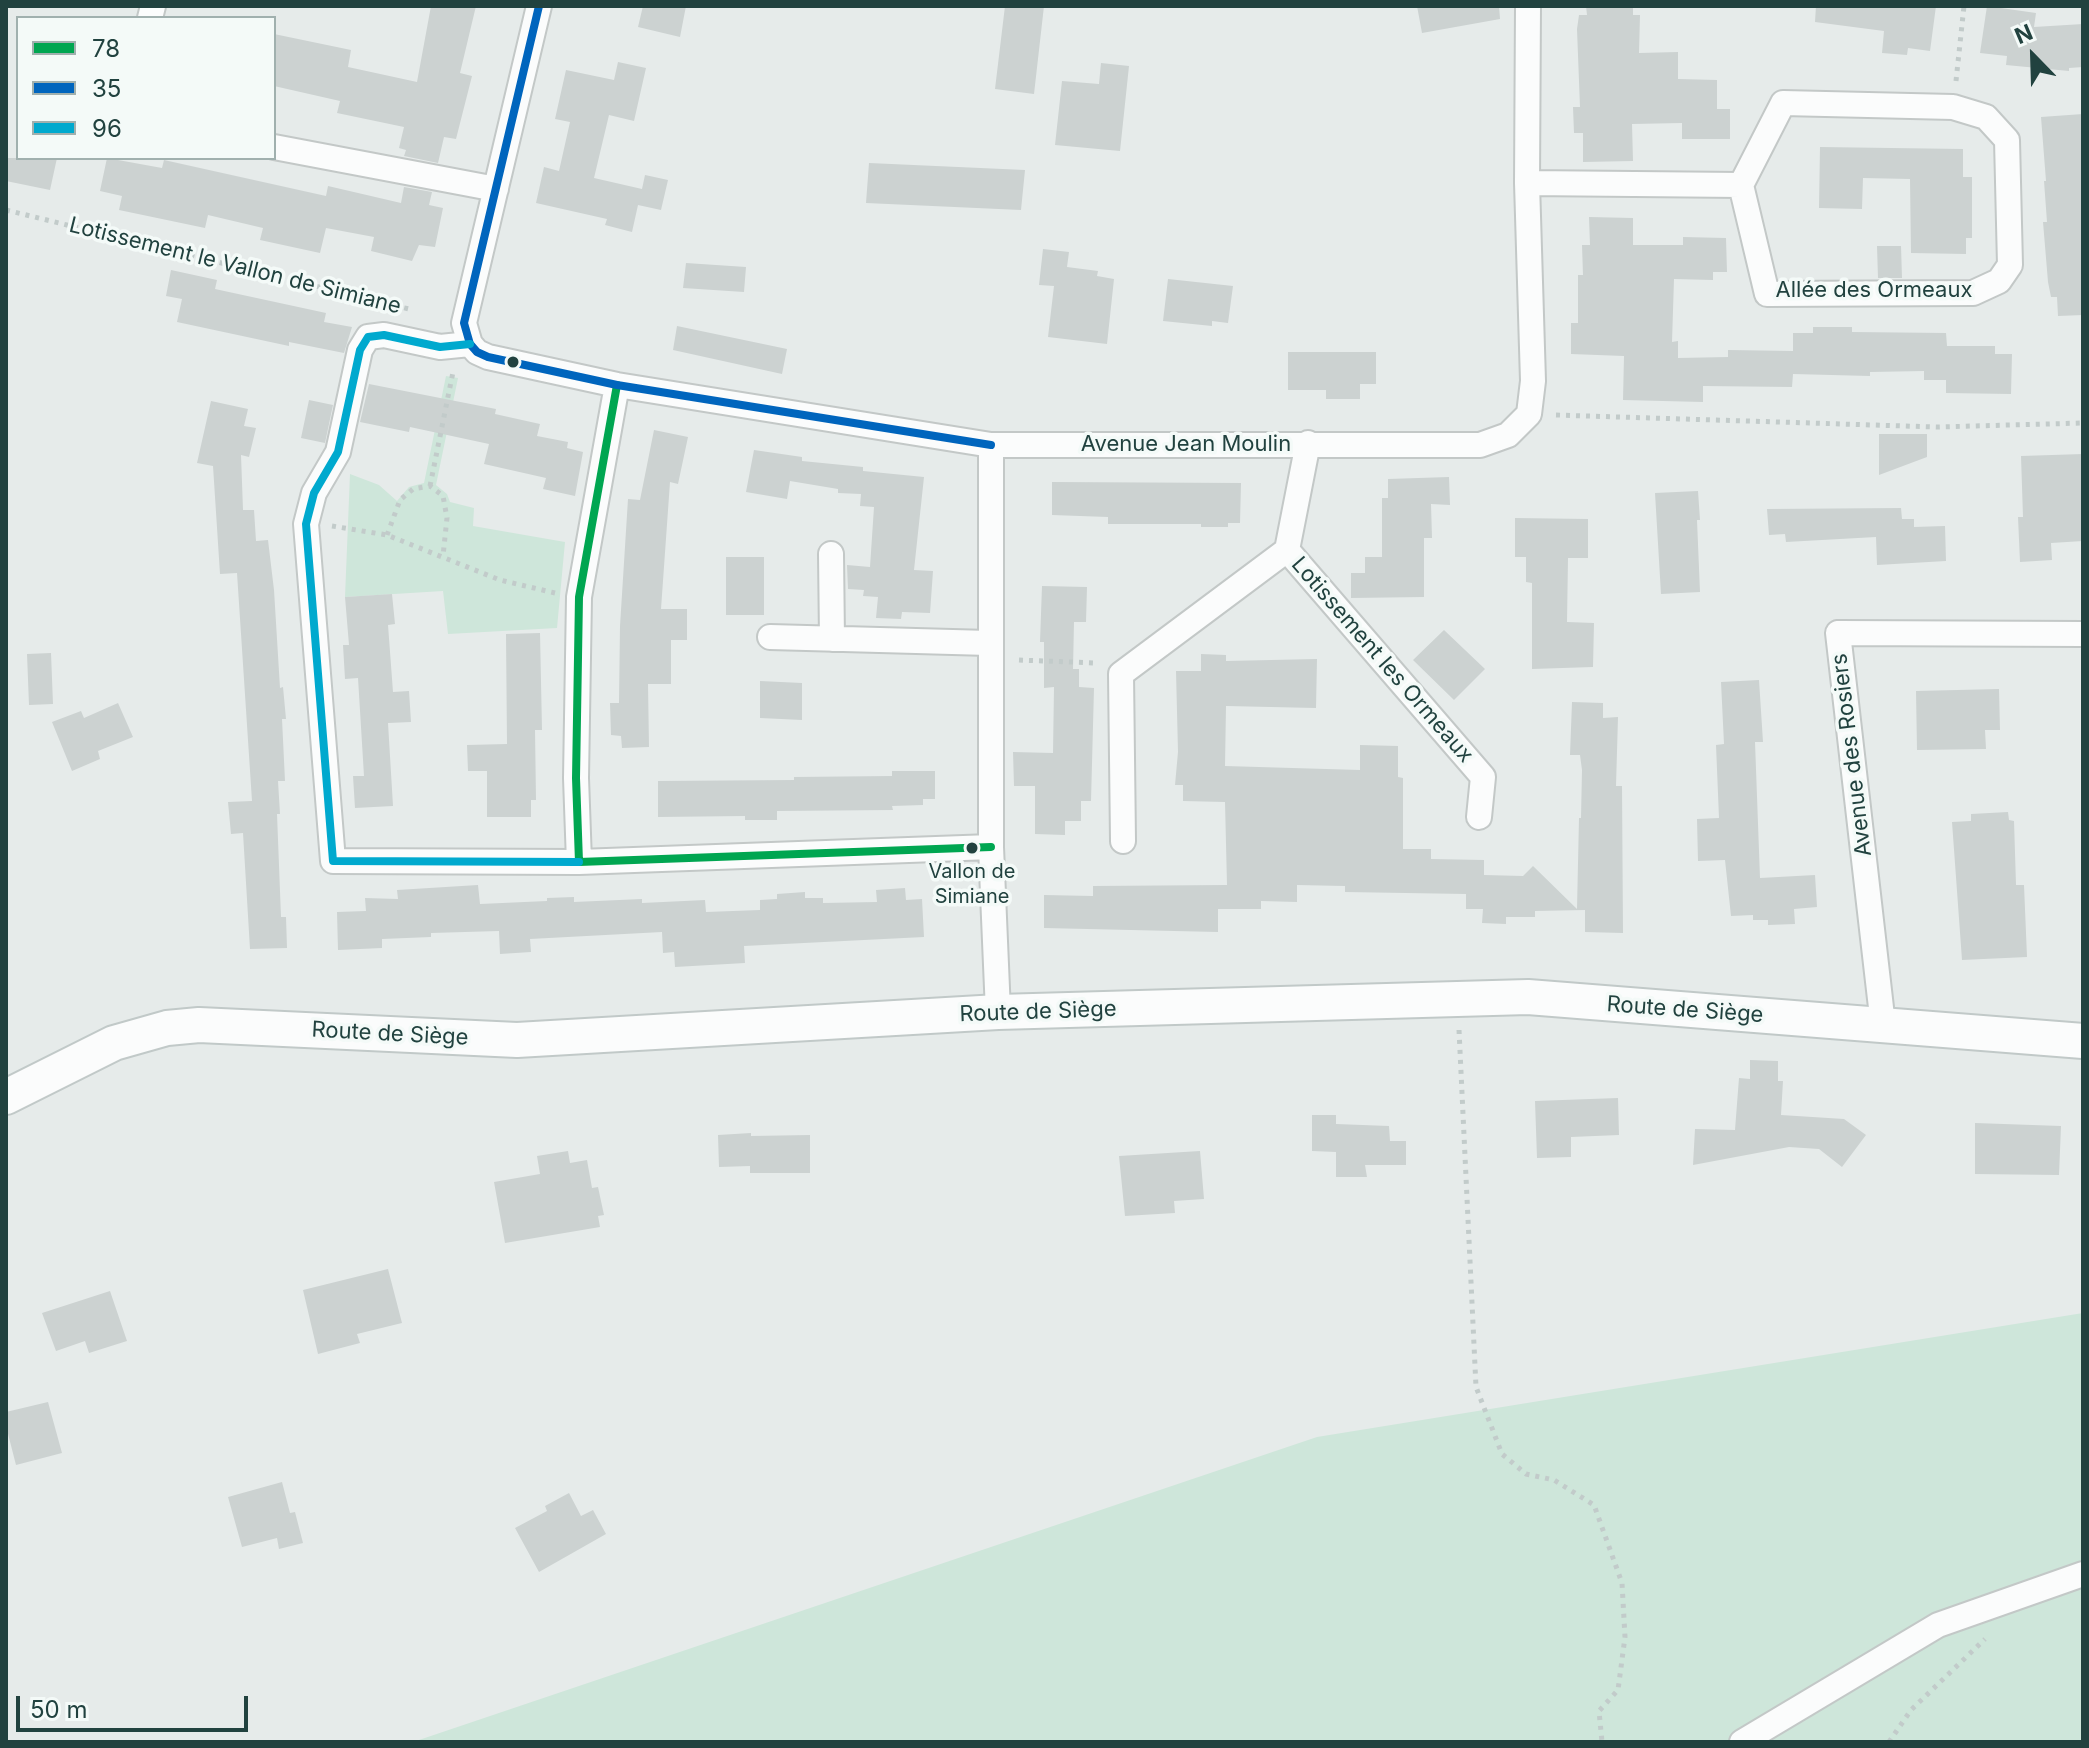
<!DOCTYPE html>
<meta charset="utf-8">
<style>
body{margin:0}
#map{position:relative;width:2089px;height:1748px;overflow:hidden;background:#e6ebea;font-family:Inter,sans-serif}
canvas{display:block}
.frame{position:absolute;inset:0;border:8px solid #21423f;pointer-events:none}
.legend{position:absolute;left:16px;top:16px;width:260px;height:144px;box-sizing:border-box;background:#f4faf8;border:2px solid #a0b0ae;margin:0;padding:10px 14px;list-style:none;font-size:24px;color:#21423f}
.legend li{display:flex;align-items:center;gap:16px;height:40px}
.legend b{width:40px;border:2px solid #a0b0ae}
.north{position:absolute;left:1993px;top:16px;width:80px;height:80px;-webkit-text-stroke:6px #f4faf8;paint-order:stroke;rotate:337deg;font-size:22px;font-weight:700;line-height:32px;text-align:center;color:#21423f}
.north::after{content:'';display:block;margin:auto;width:28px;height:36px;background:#21423f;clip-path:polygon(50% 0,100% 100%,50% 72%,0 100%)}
.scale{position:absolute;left:16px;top:1696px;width:232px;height:36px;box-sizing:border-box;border:4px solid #21423f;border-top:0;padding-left:10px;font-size:24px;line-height:28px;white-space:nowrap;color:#21423f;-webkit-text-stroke:6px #f4faf8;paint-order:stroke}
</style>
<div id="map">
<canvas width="2089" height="1748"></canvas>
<div class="frame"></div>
<ul class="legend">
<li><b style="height:10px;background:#00a651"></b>78</li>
<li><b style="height:10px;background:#0065bd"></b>35</li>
<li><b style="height:10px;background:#00a9ce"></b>96</li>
</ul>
<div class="north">N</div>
<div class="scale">50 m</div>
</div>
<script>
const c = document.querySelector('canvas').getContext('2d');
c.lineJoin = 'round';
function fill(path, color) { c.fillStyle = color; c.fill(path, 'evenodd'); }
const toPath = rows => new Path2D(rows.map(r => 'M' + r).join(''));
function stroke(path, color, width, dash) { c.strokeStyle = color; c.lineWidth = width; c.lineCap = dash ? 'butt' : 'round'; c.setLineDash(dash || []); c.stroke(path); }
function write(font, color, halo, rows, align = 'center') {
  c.font = font + ' Inter,sans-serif'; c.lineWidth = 7; c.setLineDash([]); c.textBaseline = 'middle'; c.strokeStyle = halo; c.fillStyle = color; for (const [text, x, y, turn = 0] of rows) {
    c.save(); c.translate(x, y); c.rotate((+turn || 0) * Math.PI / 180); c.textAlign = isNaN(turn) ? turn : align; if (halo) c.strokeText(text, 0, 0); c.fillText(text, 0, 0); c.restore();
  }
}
fill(toPath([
 [446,376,458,378,436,485,447,494,450,502,474,508,473,526,565,542,557,628,448,634,443,591,345,597,350,474,379,485,397,501,409,487,424,483],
 [2083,1313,2083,1742,413,1742,1317,1437]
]), '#cee6da');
fill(toPath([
 [431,6,476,6,460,73,472,76,456,139,444,137,438,163,404,156,406,150,399,148,404,127,337,113,340,101,274,86,274,34,351,50,348,67,417,82],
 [643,6,686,6,680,37,638,27],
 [1005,6,1044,6,1034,94,995,89],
 [1417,6,1499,6,1500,19,1422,33],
 [1586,6,1633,6,1633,15,1640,15,1639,53,1678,52,1678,79,1717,80,1717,109,1730,109,1730,139,1682,139,1682,123,1632,124,1633,161,1583,162,1583,133,1574,133,1573,107,1580,107,1577,29,1579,15,1587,15],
 [1816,6,1936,6,1930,51,1908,48,1907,55,1882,53,1884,31,1815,22],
 [1987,6,2036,13,2034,27,2083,24,2083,67,2069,68,2069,71,2006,65,2007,56,1980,53],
 [618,62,646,68,634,121,609,115,594,178,642,189,645,175,668,180,661,210,638,205,632,232,605,225,607,219,536,203,544,167,559,171,570,122,555,119,566,70,614,80],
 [1101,63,1129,66,1120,151,1055,145,1062,81,1099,84],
 [2083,114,2083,315,2058,316,2057,297,2051,297,2048,282,2043,222,2047,222,2044,181,2046,181,2041,117],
 [1820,147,1963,149,1963,177,1972,177,1972,238,1966,238,1966,254,1911,253,1910,179,1863,178,1862,209,1819,208],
 [6,158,57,158,50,190,6,181],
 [107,158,162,168,164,160,326,196,328,186,401,203,404,187,432,192,429,205,443,208,435,247,419,245,412,261,371,251,374,237,326,228,320,253,260,240,263,228,208,215,205,228,119,210,122,196,100,191],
 [869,163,1025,170,1021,210,866,203],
 [1589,217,1633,218,1633,245,1683,245,1683,237,1726,238,1727,272,1713,272,1713,280,1674,279,1672,342,1678,341,1678,358,1728,357,1728,350,1793,351,1793,333,1813,333,1813,327,1852,327,1852,332,1946,333,1947,346,1995,346,1995,354,2012,354,2011,394,1946,393,1946,380,1924,380,1924,371,1870,372,1870,376,1793,374,1792,387,1703,386,1703,402,1623,400,1624,356,1571,354,1571,323,1578,323,1578,275,1583,275,1582,245,1590,245],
 [1877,246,1901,246,1902,278,1878,278],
 [1043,249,1069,252,1067,267,1098,271,1097,276,1114,279,1107,344,1048,337,1054,286,1039,285],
 [686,263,746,267,744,292,683,288],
 [171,270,217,280,215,289,326,313,324,322,352,327,344,353,289,342,289,346,177,322,182,299,166,296],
 [1168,279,1233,286,1228,323,1212,321,1212,326,1163,321],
 [677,326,787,349,782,374,673,350],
 [1288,352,1376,352,1376,384,1360,384,1360,399,1326,399,1326,390,1288,390],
 [369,384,496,409,495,414,540,424,537,436,568,442,567,448,583,452,575,496,543,489,546,478,484,464,489,444,410,427,409,432,360,422],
 [309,400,333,405,325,443,301,438],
 [211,401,248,409,244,426,256,428,249,457,241,455,243,510,254,510,256,541,268,540,274,590,280,688,283,687,286,719,282,719,285,781,278,781,280,814,277,814,281,917,286,917,287,948,250,949,243,833,231,834,228,802,252,801,237,573,220,574,213,466,197,463],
 [654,430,688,437,678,484,670,482,661,609,687,609,687,640,671,640,671,684,648,684,649,747,622,748,621,736,611,735,610,703,619,703,620,626,628,499,640,500],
 [1879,434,1927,434,1927,457,1879,475],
 [754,450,802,457,802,461,863,467,863,471,924,477,914,570,933,571,930,613,902,612,901,619,876,618,878,597,863,596,864,590,848,589,847,565,870,567,874,507,860,506,861,494,838,493,838,489,790,481,787,499,746,492],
 [2083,454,2083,541,2051,543,2052,560,2020,562,2018,517,2023,517,2021,456],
 [1449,477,1450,505,1431,504,1432,538,1424,538,1424,597,1351,598,1351,573,1365,573,1365,557,1382,557,1382,498,1388,498,1388,479],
 [1052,482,1241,483,1240,523,1228,523,1228,527,1201,527,1201,524,1108,524,1108,517,1052,515],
 [1698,491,1700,520,1697,520,1700,592,1661,594,1655,493],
 [1901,508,1902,519,1914,519,1914,527,1945,526,1946,561,1877,565,1876,537,1786,542,1785,534,1769,535,1767,509],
 [1515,518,1588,519,1588,558,1568,558,1567,622,1594,623,1593,667,1532,669,1532,583,1526,582,1526,557,1515,557],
 [726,557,764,557,764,615,726,615],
 [1042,586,1087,587,1086,622,1074,622,1073,669,1079,669,1079,687,1094,688,1091,801,1081,801,1081,821,1065,821,1065,835,1035,834,1035,786,1014,786,1013,752,1053,753,1054,687,1044,688,1044,642,1040,642],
 [392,594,395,624,388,625,393,692,409,691,411,722,388,723,393,806,355,808,353,776,364,776,358,678,345,679,343,645,349,645,345,597],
 [1444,630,1485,669,1454,700,1413,660],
 [540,633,542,730,535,730,536,800,531,800,531,817,487,817,487,771,468,771,467,745,507,744,506,634],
 [51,653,53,704,29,705,27,654],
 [1201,654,1226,655,1226,661,1317,659,1316,708,1226,706,1225,766,1360,770,1360,745,1398,746,1398,777,1403,778,1403,849,1431,849,1431,859,1484,860,1484,875,1523,876,1533,866,1577,909,1579,818,1581,818,1582,770,1580,755,1570,755,1572,702,1603,703,1603,718,1618,717,1616,786,1622,786,1623,933,1585,932,1585,910,1535,911,1535,917,1506,917,1506,924,1482,923,1483,909,1466,909,1466,894,1345,892,1345,886,1297,885,1297,902,1261,901,1261,909,1218,909,1218,932,1044,928,1044,895,1093,896,1093,886,1227,885,1225,802,1183,801,1183,785,1175,785,1178,752,1176,671,1201,671],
 [1759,680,1763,742,1755,742,1760,878,1815,875,1817,907,1794,909,1795,924,1768,925,1768,920,1753,920,1753,915,1731,916,1725,860,1698,861,1697,819,1719,818,1716,745,1724,744,1721,682],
 [760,681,802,683,802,720,760,718],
 [1999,689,2000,730,1985,730,1986,749,1917,750,1916,691],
 [118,703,133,737,98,751,100,759,72,771,52,722,81,711,84,718],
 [892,771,935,771,935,799,923,799,923,805,892,806,893,810,777,811,777,820,745,820,745,816,658,817,658,781,794,780,794,777,892,776],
 [2008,812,2009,820,2014,821,2016,885,2024,885,2027,957,1962,960,1952,822,1971,821,1971,814],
 [478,885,480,904,547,901,547,898,574,897,574,902,642,899,642,903,705,900,706,912,760,910,760,900,777,899,777,894,805,892,805,898,823,898,823,903,877,902,876,890,905,888,906,900,922,899,924,937,744,946,745,963,675,967,674,952,663,953,662,932,530,939,531,952,500,954,499,931,431,933,431,937,382,939,382,948,338,950,337,912,366,911,365,898,398,899,397,890],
 [1750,1060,1778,1061,1778,1081,1783,1081,1781,1115,1844,1119,1866,1135,1842,1167,1819,1149,1789,1147,1693,1165,1695,1129,1735,1130,1739,1078,1750,1079],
 [1618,1098,1619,1135,1571,1137,1571,1157,1537,1158,1535,1101],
 [1312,1115,1336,1115,1336,1124,1389,1126,1390,1141,1406,1141,1406,1165,1365,1165,1367,1177,1336,1177,1336,1152,1312,1151],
 [1975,1123,2061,1126,2059,1175,1975,1174],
 [751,1133,751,1136,810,1135,810,1173,750,1173,750,1166,719,1167,718,1135],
 [568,1151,570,1163,587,1160,592,1188,598,1187,604,1215,598,1216,600,1227,505,1243,494,1182,540,1174,537,1156],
 [1200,1151,1204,1199,1174,1201,1175,1213,1125,1216,1119,1156],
 [388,1269,402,1323,357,1334,360,1343,318,1354,303,1290],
 [110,1291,127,1341,89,1353,85,1341,56,1351,42,1313],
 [48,1402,62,1453,16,1465,6,1426,6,1412],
 [282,1482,290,1513,295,1512,303,1543,279,1549,277,1538,242,1547,228,1497],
 [569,1493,581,1516,593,1510,606,1534,539,1572,515,1528,547,1511,545,1506]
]), '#ccd2d1');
const street = toPath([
 [539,6,464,323,470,344,477,352,488,357,617,385,991,445],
 [150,18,153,6],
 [1783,103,1953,107,1986,117,2007,140,2010,265,1999,281,1973,293,1767,294,1741,185,1783,103],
 [274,147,496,189],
 [1527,183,1741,185],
 [470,344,440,347,384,335,368,337,360,350,338,452,314,493,306,524,333,861,579,862],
 [617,385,579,597,576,778,579,862,991,847],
 [1308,443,1287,550,1483,777,1479,817],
 [831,554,832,639],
 [770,637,989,643],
 [1123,841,1121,674,1287,550],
 [998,1012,991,847,991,445,1480,445,1508,435,1529,414,1533,381,1527,183,1528,6],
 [1883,1025,1838,633,2083,634],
 [1742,1742,1938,1625,2083,1574]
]);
const secondary = toPath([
 [6,1097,114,1043,167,1028,199,1025,517,1040,998,1012,1528,997,2083,1041]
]);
stroke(street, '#c3c8c7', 28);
stroke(secondary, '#c1c9c8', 38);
stroke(toPath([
 [1956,81,1964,6],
 [6,210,413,310],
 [1556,415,1937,427,2083,423],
 [430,486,453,372],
 [332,526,387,535,500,580,555,593],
 [387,535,400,500,413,489,430,486,443,496,447,518,443,556],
 [1019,660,1096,663],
 [1459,1030,1476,1387,1502,1454,1526,1474,1554,1480,1594,1505,1622,1583,1625,1637,1618,1690,1599,1711,1602,1742],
 [1889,1742,1911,1710,1985,1639]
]), '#c2cbca', 5, [4, 6]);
stroke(street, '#fbfcfc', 24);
stroke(secondary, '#fbfcfc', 34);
stroke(toPath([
 [617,385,579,597,576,778,579,862,991,847]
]), '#00a651', 8);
stroke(toPath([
 [539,6,464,323,470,344,477,352,488,357,617,385,991,445]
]), '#0065bd', 8);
stroke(toPath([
 [470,344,440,347,384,335,368,337,360,350,338,452,314,493,306,524,333,861,579,862]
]), '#00a9ce', 8);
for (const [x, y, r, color] of [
 [513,362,7,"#21423f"],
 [972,848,7,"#21423f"]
]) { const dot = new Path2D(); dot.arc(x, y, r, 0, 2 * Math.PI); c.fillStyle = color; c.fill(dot); stroke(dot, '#f4faf8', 3); }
write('20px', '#21423f', '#f4faf8', [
 ["Vallon de",972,872],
 ["Simiane",972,897]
]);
write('22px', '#21423f', '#f4faf8', [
 ["Lotissement le Vallon de Simiane",235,266,14],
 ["Allée des Ormeaux",1874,290],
 ["Avenue Jean Moulin",1186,444],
 ["Lotissement les Ormeaux",1382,660,49],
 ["Avenue des Rosiers",1852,755,-97],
 ["Route de Siège",1685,1010,4],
 ["Route de Siège",1038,1012,-2],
 ["Route de Siège",390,1034,3]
]);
</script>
